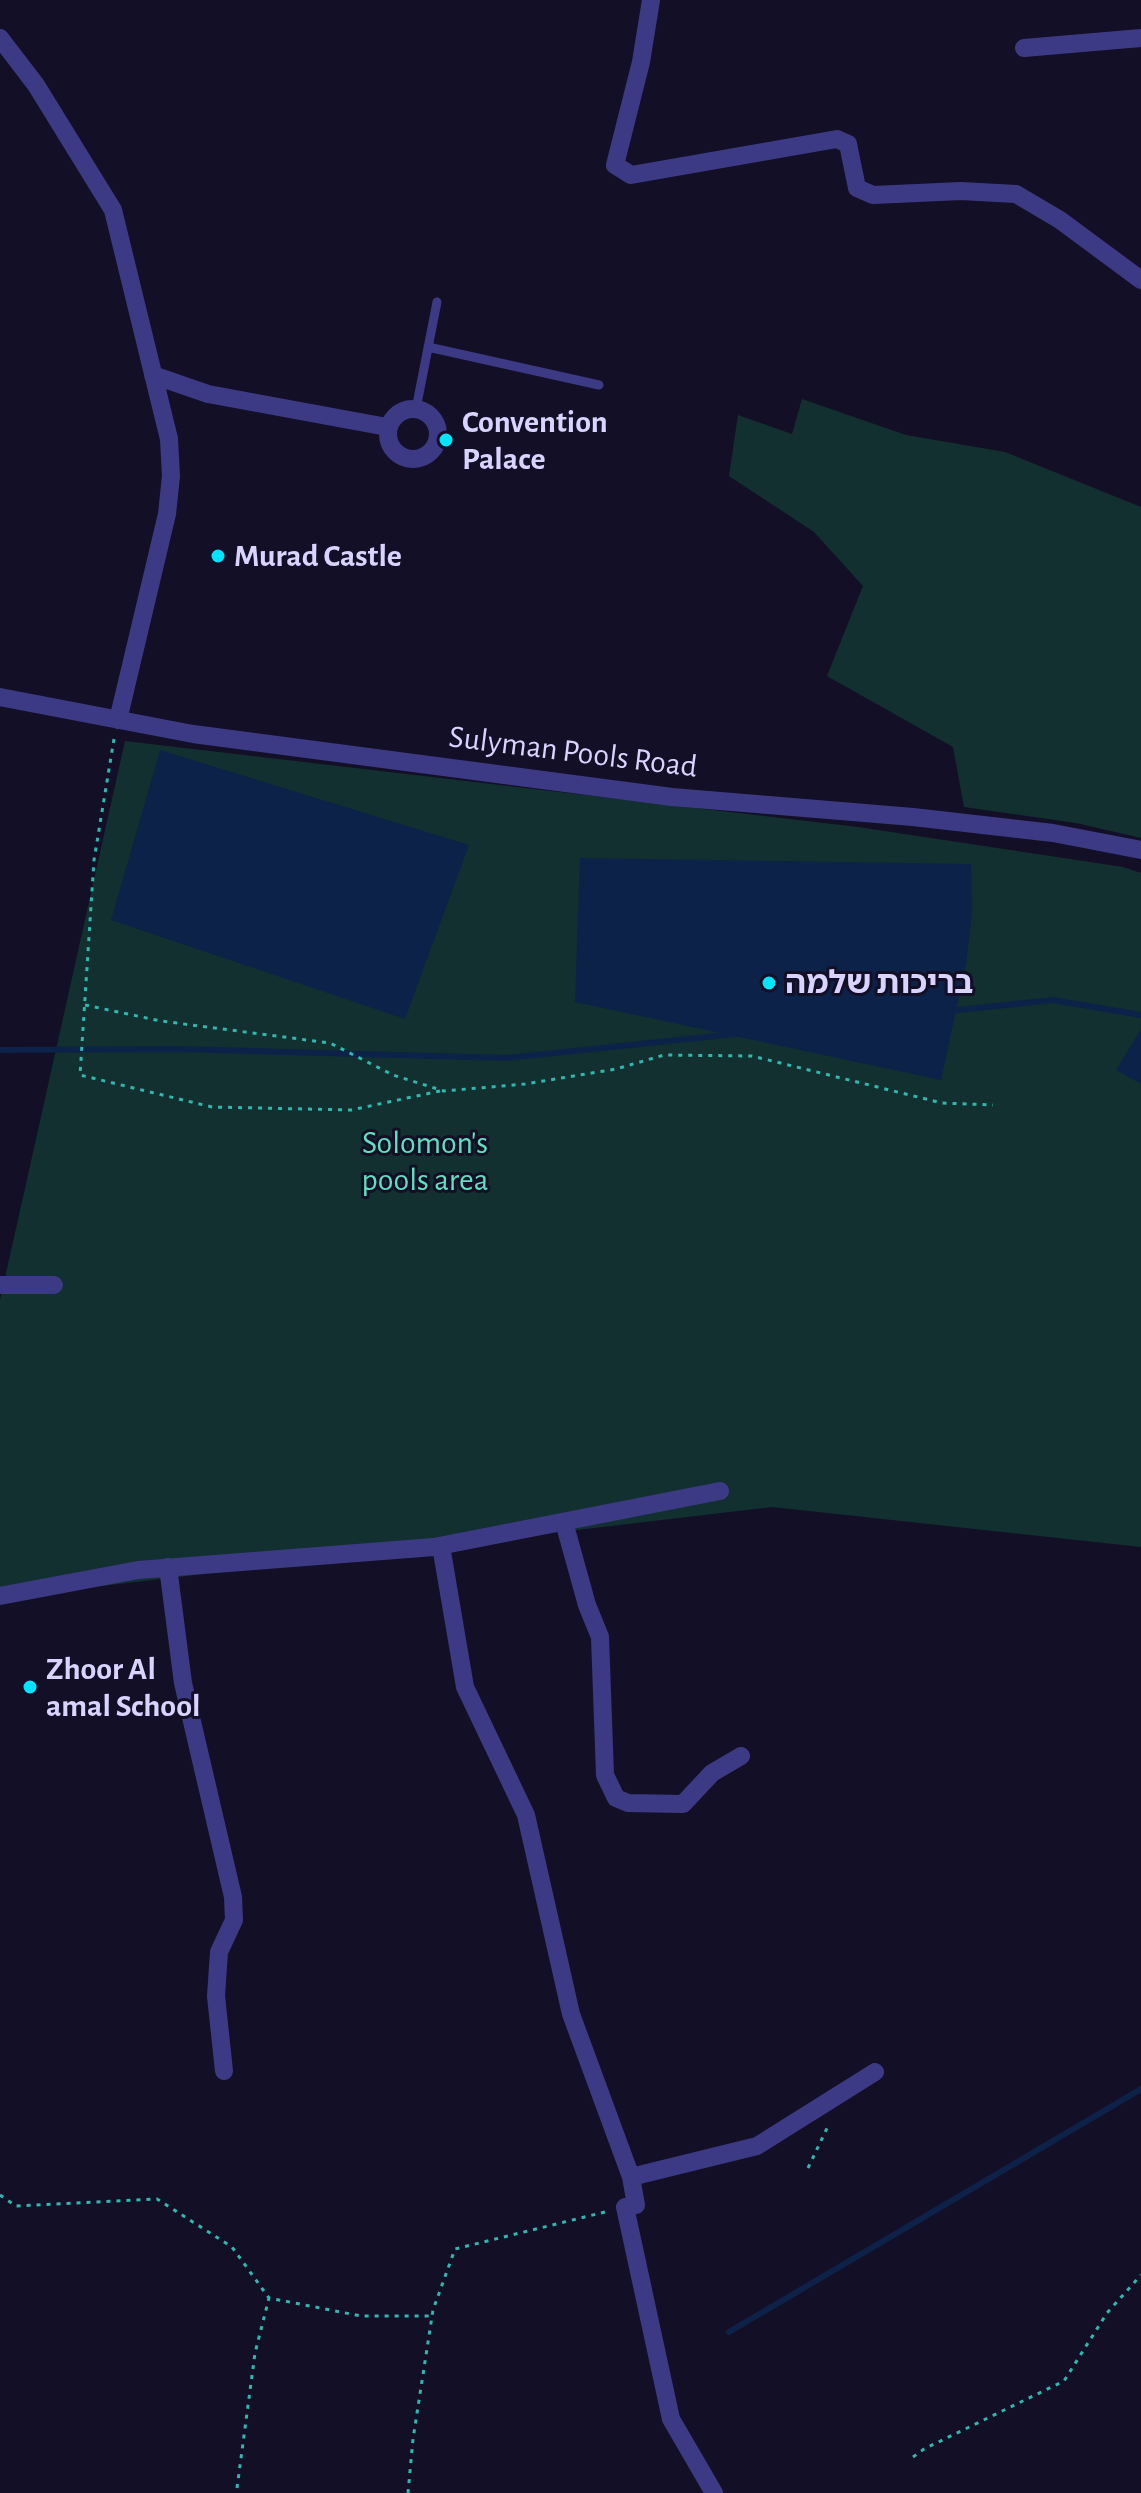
<!DOCTYPE html>
<meta charset="utf-8">
<style>
body{margin:0}
canvas{display:block;background:#130f26}
</style>
<canvas width="1141" height="2493"></canvas>
<script>
const c = document.querySelector('canvas').getContext('2d');
c.lineJoin = 'round';
function fill(path, color) { c.fillStyle = color; c.fill(path, 'evenodd'); }
const toPath = rows => new Path2D(rows.map(r => 'M' + r).join(''));
function stroke(path, color, width, dash) { c.strokeStyle = color; c.lineWidth = width; c.lineCap = dash ? 'butt' : 'round'; c.setLineDash(dash || []); c.stroke(path); }
function write(font, color, halo, rows, align = 'center') {
  c.font = font + ' "Alegreya Sans","Noto Sans Hebrew",sans-serif'; c.lineWidth = 6; c.setLineDash([]); c.textBaseline = 'middle'; c.strokeStyle = halo; c.fillStyle = color; for (const [text, x, y, turn = 0] of rows) {
    c.save(); c.translate(x, y); c.rotate((+turn || 0) * Math.PI / 180); c.textAlign = isNaN(turn) ? turn : align; if (halo) c.strokeText(text, 0, 0); c.fillText(text, 0, 0); c.restore();
  }
}
fill(toPath([
 [802,399,906,435,1005,452,1141,507,1141,838,1076,823,964,807,953,747,827,676,863,586,814,532,729,476,738,415,792,434],
 [125,741,858,827,1123,867,1141,873,1141,1547,772,1507,0,1598,0,1300]
]), '#12302f');
fill(toPath([
 [160,750,469,845,405,1019,111,920],
 [580,858,971,864,972,913,966,964,941,1080,575,1002],
 [1141,1029,1141,1084,1116,1070]
]), '#0c2248');
stroke(toPath([
 [949,1011,1053,1000,1141,1015],
 [0,1050,179,1049,507,1058,735,1034],
 [729,2332,1141,2089]
]), '#0c2248', 6);
stroke(toPath([
 [114,739,94,860,80,1075,212,1107,351,1110,440,1091],
 [85,1005,161,1021,330,1043,393,1075,444,1091,525,1084,616,1069,664,1055,752,1056,942,1103,993,1105],
 [808,2168,829,2124],
 [0,2195,16,2206,157,2199,232,2247,269,2298,361,2316,432,2316],
 [913,2457,924,2449,1064,2381,1107,2313,1141,2275],
 [237,2488,255,2353,269,2298],
 [408,2493,413,2439,433,2310,455,2249,609,2211]
]), '#2fb8b0', 3, [4, 6]);
stroke(toPath([
 [428,347,599,385],
 [416,409,437,302]
]), '#3d3a85', 9);
stroke(toPath([
 [651,0,641,62,615,165,631,175,837,139,848,144,857,188,873,195,961,191,1016,194,1060,220,1141,280],
 [0,38,36,85,113,210,169,439,171,476,167,514,118,720],
 [1024,48,1141,38],
 [153,375,208,394,387,427],
 '388 434a25 25 0 1 1 50 0a25 25 0 1 1-50 0Z',
 [0,697,193,734,672,797,913,817,1053,833,1141,850],
 [0,1285,54,1285],
 [564,1522,587,1605,600,1637,605,1775,616,1798,628,1803,683,1804,712,1773,741,1756],
 [441,1546,465,1687,526,1815,571,2014,631,2177],
 [168,1567,183,1683,233,1897,234,1920,219,1952,216,1996,224,2071],
 [0,1596,138,1570,434,1547,720,1491],
 [714,2493,671,2419,625,2207,636,2205,631,2177,757,2146,875,2072]
]), '#3d3a85', 18);
for (const [x, y, r, color] of [
 [446,440,8,"#00e5ff"],
 [218,556,8,"#00e5ff"],
 [769,983,8,"#00e5ff"],
 [30,1687,8,"#00e5ff"]
]) { const dot = new Path2D(); dot.arc(x, y, r, 0, 2 * Math.PI); c.fillStyle = color; c.fill(dot); stroke(dot, '#130f26', 3); }
write('bold 32px', '#d9d4ff', '#130f26', [
 ["Convention",462,422],
 ["Palace",462,459],
 ["Murad Castle",234,556],
 ["בריכות שלמה",785,983],
 ["Zhoor Al",46,1669],
 ["amal School",46,1706]
], 'left');
write('32px', '#d9d4ff', '#130f26', [
 ["Sulyman Pools Road",573,752,7]
]);
write('32px', '#5fe0c0', '#130f26', [
 ["Solomon's",425,1143],
 ["pools area",425,1180]
]);
</script>
